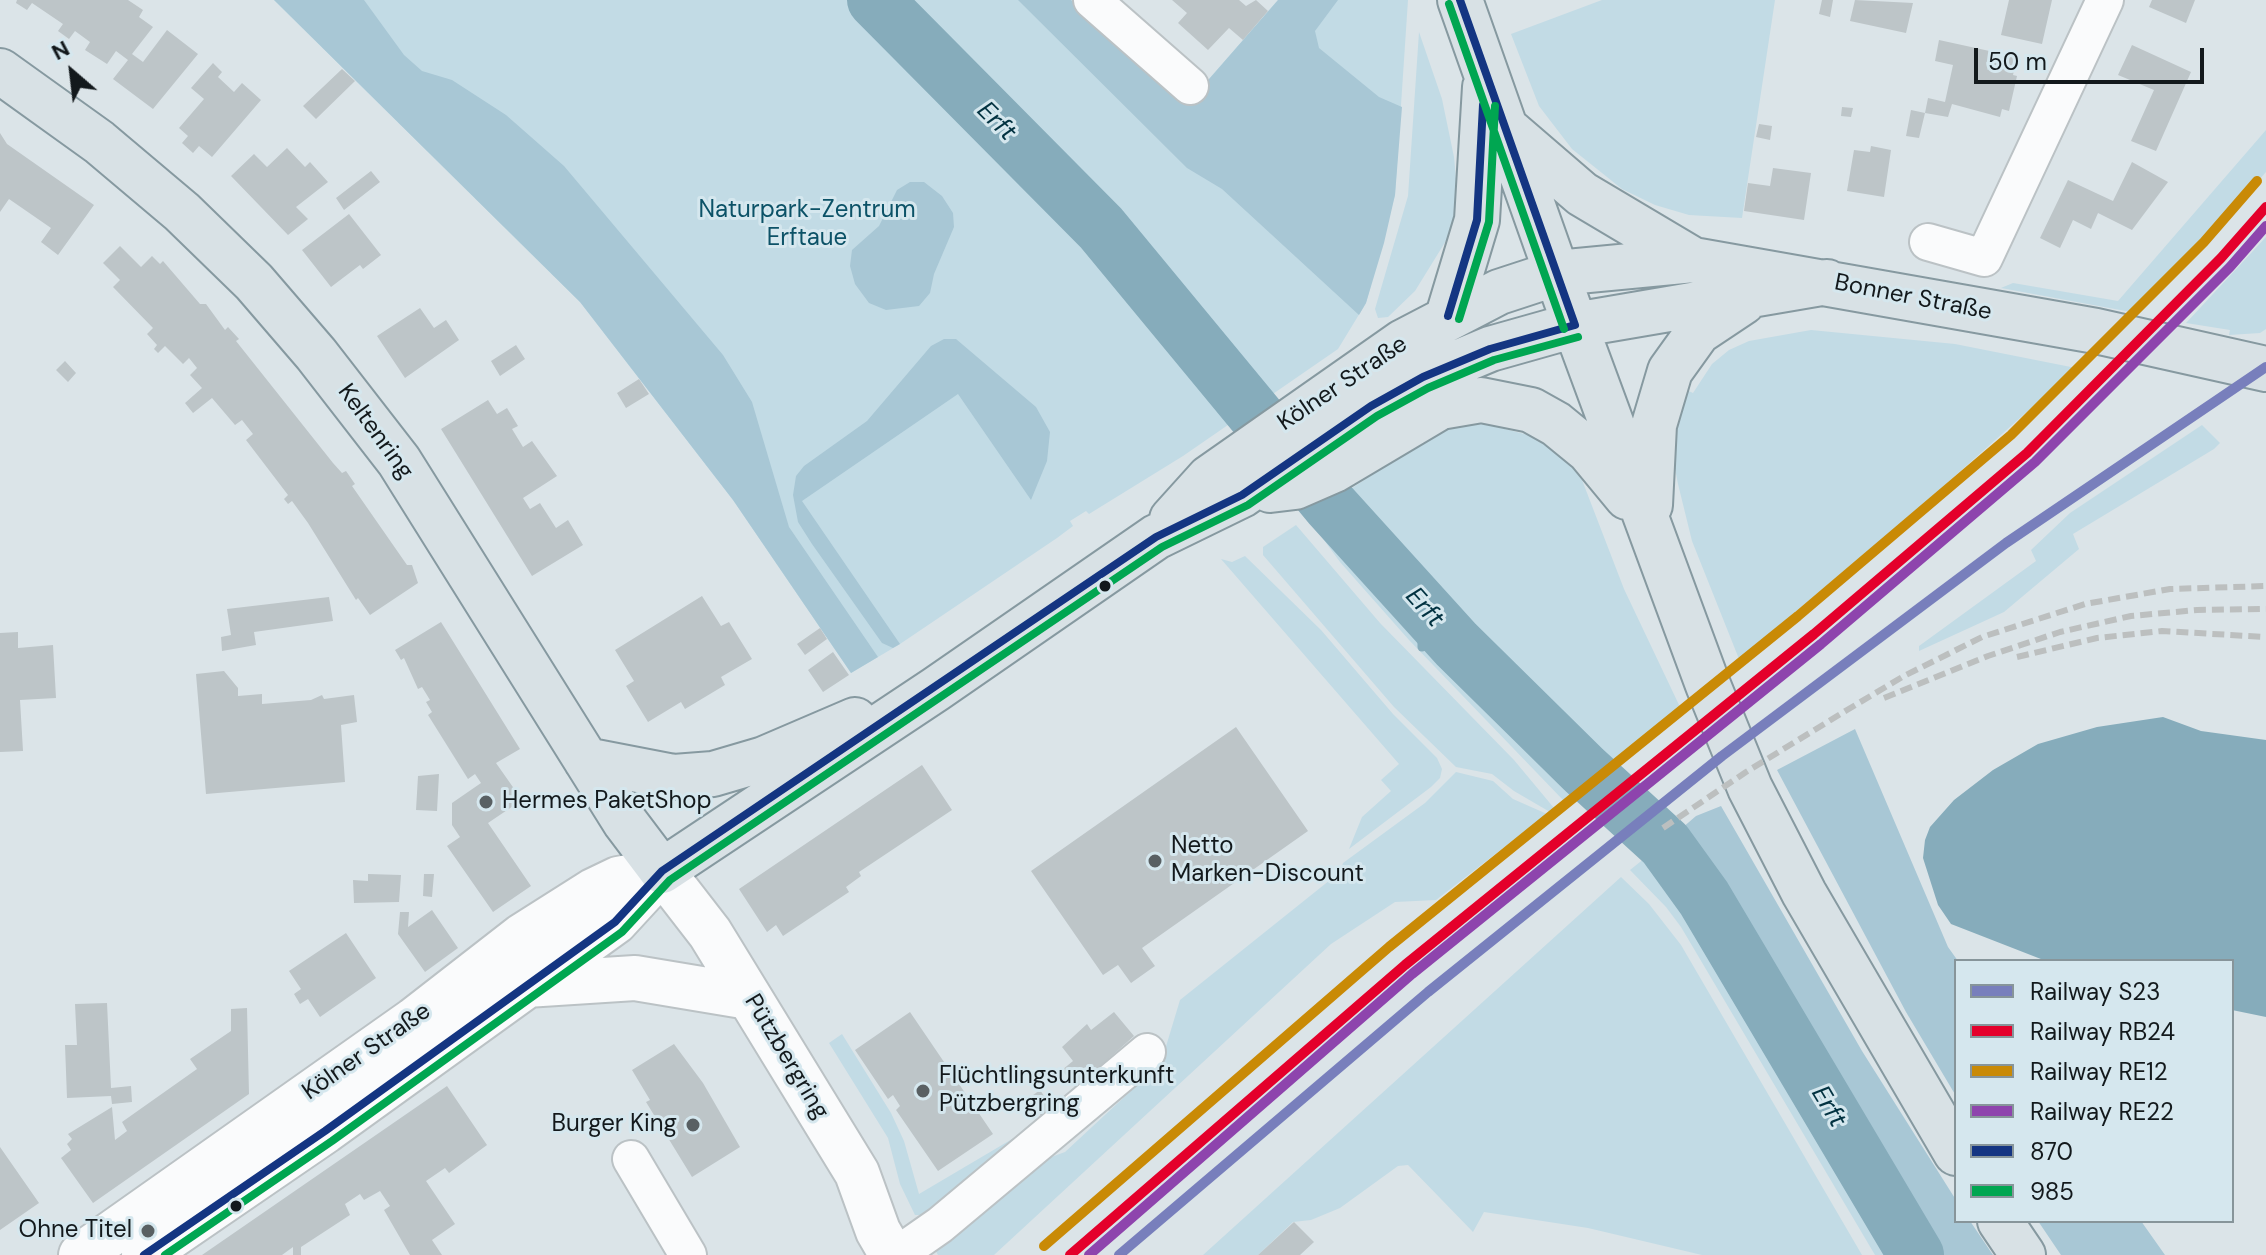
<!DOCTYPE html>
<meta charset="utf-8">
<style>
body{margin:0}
#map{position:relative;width:2266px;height:1255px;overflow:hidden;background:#dbe4e8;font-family:"DM Sans",sans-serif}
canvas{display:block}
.legend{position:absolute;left:1954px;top:959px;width:280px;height:264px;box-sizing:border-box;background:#d5e7ee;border:2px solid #87959a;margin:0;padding:10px 14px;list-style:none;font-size:24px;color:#13191c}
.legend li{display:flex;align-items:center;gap:16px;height:40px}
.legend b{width:40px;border:2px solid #87959a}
.north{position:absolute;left:32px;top:32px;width:80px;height:80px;-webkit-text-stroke:6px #d5e7ee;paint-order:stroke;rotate:332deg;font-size:22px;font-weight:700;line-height:32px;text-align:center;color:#13191c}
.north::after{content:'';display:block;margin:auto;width:28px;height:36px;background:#13191c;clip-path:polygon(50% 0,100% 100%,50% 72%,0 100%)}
.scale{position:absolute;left:1974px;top:48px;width:230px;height:36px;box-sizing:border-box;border:4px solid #13191c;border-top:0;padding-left:10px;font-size:24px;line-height:28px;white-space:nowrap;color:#13191c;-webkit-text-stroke:6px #d5e7ee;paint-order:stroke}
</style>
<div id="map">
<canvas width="2266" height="1255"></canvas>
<ul class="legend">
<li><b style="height:10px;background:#787fbc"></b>Railway S23</li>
<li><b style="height:10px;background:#e4002b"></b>Railway RB24</li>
<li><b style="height:10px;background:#c98a06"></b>Railway RE12</li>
<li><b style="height:10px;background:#8e44ad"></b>Railway RE22</li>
<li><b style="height:10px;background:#143582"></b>870</li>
<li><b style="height:10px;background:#00a651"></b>985</li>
</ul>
<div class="north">N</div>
<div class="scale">50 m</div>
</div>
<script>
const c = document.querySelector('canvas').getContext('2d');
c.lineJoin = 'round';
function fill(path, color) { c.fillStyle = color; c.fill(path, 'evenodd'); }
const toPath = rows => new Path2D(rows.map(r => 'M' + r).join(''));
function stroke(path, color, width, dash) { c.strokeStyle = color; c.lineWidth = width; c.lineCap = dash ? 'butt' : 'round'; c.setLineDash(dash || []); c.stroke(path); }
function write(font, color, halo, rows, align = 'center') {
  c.font = font + ' "DM Sans",sans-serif'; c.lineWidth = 6; c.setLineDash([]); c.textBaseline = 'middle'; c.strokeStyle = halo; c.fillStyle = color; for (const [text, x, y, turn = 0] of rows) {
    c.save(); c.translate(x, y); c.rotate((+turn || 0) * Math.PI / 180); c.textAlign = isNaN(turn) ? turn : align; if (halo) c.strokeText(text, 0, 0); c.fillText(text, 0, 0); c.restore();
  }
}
fill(toPath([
 [274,0,1071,0,1189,102,1278,0,1408,0,1395,195,1366,303,1338,349,1183,456,1089,514,1086,511,1070,521,1073,526,1057,538,900,644,851,673,733,500,580,302],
 [1602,0,1775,0,1742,218,1689,215,1655,205,1622,189,1572,149,1539,106,1511,34],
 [1419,32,1442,99,1454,157,1457,189,1452,231,1415,291,1388,317,1378,318,1375,309,1408,196],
 [2266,130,2266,172,2193,255,2131,312,2001,288,2013,283,2118,301],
 [2266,237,2266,329,2260,333,2229,335,2230,330,2186,323],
 [1811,330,1955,344,2076,368,1919,508,1739,659,1692,541,1678,484,1672,453,1678,386,1693,393,1712,364,1729,350,1749,341],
 [1486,424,1532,436,1539,428,1577,467,1624,589,1680,707,1563,800,1409,640,1340,562,1307,517,1437,433,1462,425],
 [2202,425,2220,443,2214,449,2073,534,2079,549,2004,612,1919,651,1919,646,2036,561,2031,550,2070,513],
 [1296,525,1380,623,1514,760,1554,808,1550,812,1514,791,1492,774,1456,767,1394,707,1263,555,1263,547],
 [1245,556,1321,630,1393,714,1437,758,1442,769,1440,778,1431,787,1349,849,1362,817,1391,791,1381,780,1399,764,1221,559,1232,562],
 [1456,772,1493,781,1513,799,1547,814,1436,900,1395,902,1331,944,994,1255,938,1255,934,1248,1043,1160,1065,1152,1161,1063,1180,1000,1340,872,1343,863,1425,803],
 [1655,850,1718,946,1758,1020,1900,1255,1875,1255,1681,927,1666,907,1630,870],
 [1621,877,1649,904,1681,945,1862,1255,1702,1255,1588,1228,1484,1212,1473,1232,1408,1165,1398,1166,1340,1208,1311,1220,1293,1222,1258,1255,1203,1255],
 [842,1034,891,1113,904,1141,919,1194,1024,1132,924,1215,915,1215,900,1184,888,1138,829,1043]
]), '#c2dbe5');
fill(toPath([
 [274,0,364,0,404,55,422,71,452,80,506,115,564,166,723,355,752,402,789,527,878,657,851,673,733,500,580,302],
 [1018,0,1071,0,1189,102,1278,0,1338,0,1315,31,1319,48,1379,97,1402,107,1395,195,1384,243,1366,303,1359,315,1222,189,1187,168],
 [910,182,924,182,942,196,953,213,954,227,934,274,930,293,919,306,886,310,869,303,855,284,850,266,852,250,879,226,897,190],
 [944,339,956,339,1036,407,1050,432,1047,461,1031,500,958,394,802,501,900,644,893,648,882,643,812,544,798,522,793,495,796,476,804,466,867,421,931,346],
 [1855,729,1948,947,1958,961,1956,1096,1906,1012,1777,770],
 [1721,806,1862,1051,1956,1200,1956,1221,1970,1221,1993,1255,1925,1255,1703,875,1674,835,1696,816],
 [2038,1221,2141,1221,2165,1255,2061,1255]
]), '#a8c7d5');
fill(toPath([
 [2163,717,2201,731,2266,740,2266,1017,2232,1010,2232,961,2046,961,1951,924,1938,905,1923,858,1925,840,1930,827,1954,800,1993,770,2038,744,2097,727]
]), '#86acbb');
stroke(toPath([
 [1422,647,1422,606]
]), '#86acbb', 9);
stroke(toPath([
 [875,0,1101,228,1330,505,1456,644,1584,770,1665,844,1704,898,1916,1255]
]), '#86acbb', 56);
fill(toPath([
 [17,0,128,0,143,10,139,17,153,27,132,54,143,62,167,30,198,54,153,109,113,79,128,60,116,51,107,64,85,50,90,42,75,31,69,39,58,31,63,24,32,3,27,10,16,3],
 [1172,0,1239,0,1246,6,1256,0,1268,11,1243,40,1229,28,1208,50,1178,23,1187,13],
 [1822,0,1833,0,1830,17,1819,14],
 [1855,0,1913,3,1906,33,1850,21],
 [2009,0,2052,0,2042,44,2001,35],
 [2152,0,2195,0,2186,23,2149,7],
 [1939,40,2017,57,2013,75,2017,76,2009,111,2002,109,2000,117,1952,104,1948,117,1925,113,1928,98,1945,102,1953,65,1935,61],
 [2132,45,2191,72,2156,151,2131,141,2154,90,2118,75],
 [213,63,222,72,218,77,234,92,242,83,261,100,212,157,199,146,193,153,182,143,188,136,179,128,204,99,191,88],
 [342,69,355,81,316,119,303,106],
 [1842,107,1853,108,1851,117,1841,116],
 [1911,110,1925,113,1919,138,1906,136],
 [1759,124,1772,126,1770,140,1756,137],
 [0,133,7,144,94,205,58,255,41,242,51,228,9,199,0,212],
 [1871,146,1891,150,1884,197,1847,191,1854,150,1870,152],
 [287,148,305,167,310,162,328,182,296,207,308,219,288,235,231,176,254,154,267,167],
 [2132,162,2168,182,2132,230,2098,213,2091,229,2073,220,2060,248,2040,238,2068,180,2113,201],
 [1773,168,1811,173,1804,220,1744,211,1748,183,1770,186],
 [371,171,380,182,344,210,336,198],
 [349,214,381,255,363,269,360,265,331,287,302,250],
 [120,246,141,267,152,256,160,264,163,261,200,304,206,304,225,330,228,327,239,339,236,341,333,463,342,473,346,471,355,484,352,486,407,565,412,565,418,583,370,615,358,598,356,600,308,523,292,501,288,504,284,499,288,495,246,440,253,434,242,420,235,425,212,398,193,413,185,403,202,388,190,375,197,368,189,358,183,364,165,346,158,353,154,349,157,345,147,334,153,328,113,287,120,280,103,263],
 [420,308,434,328,446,320,459,340,405,378,377,336],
 [516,345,525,359,500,376,491,361],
 [65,361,76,373,68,382,56,370],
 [639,379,649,394,626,408,617,393],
 [488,400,497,414,507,408,518,426,512,429,523,447,532,441,557,476,523,498,530,509,540,503,556,528,568,520,583,545,532,576,441,429],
 [702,596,721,626,729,622,752,659,721,677,725,685,685,709,681,702,648,722,626,686,634,681,615,650],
 [329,597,333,621,254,632,256,645,222,651,221,637,231,635,227,609],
 [441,622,520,749,496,763,522,800,488,823,531,886,493,912,447,846,460,837,452,825,452,803,481,783,475,774,468,779,428,715,432,712,426,702,430,700,422,687,418,689,404,658,401,660,395,650],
 [820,628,827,639,805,655,797,644],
 [18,632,18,648,53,645,56,698,20,700,23,751,0,752,0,633],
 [833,652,849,675,823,692,808,670],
 [224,671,238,688,238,696,262,694,262,704,311,700,322,695,324,699,354,695,357,722,341,725,345,782,206,794,196,674],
 [1236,727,1308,831,1142,948,1155,966,1131,983,1118,965,1103,975,1031,871],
 [922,765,952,810,859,872,861,876,846,887,849,892,783,936,776,925,767,932,739,889],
 [439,774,437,811,416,810,418,776],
 [368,874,401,875,399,902,354,903,353,880,368,881],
 [424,874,434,874,432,897,423,896],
 [432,910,458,948,425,972,398,934,400,912,409,912,408,927],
 [346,933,376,978,320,1017,308,999,300,1004,294,994,301,989,289,971],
 [107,1003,111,1088,131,1086,132,1102,112,1104,111,1096,67,1098,65,1045,77,1045,75,1004],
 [247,1008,249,1094,93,1203,61,1158,71,1150,67,1144,72,1139,68,1134,112,1107,115,1140,127,1131,122,1122,197,1069,190,1059,231,1031,231,1009],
 [910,1012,993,1134,938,1171,896,1110,900,1106,893,1095,888,1099,855,1050],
 [1114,1012,1134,1036,1086,1079,1090,1083,1079,1092,1062,1070,1073,1061,1062,1047,1087,1024,1091,1030],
 [674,1044,703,1083,740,1147,692,1177,646,1102,650,1100,632,1070],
 [447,1086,487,1145,449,1173,445,1168,426,1181,455,1224,432,1240,442,1255,410,1255,384,1210,390,1206,380,1191,364,1200,360,1194,345,1204,350,1215,301,1247,301,1255,293,1255,293,1247,282,1255,202,1255],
 [1040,1090,1055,1112,1044,1120,1029,1098],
 [0,1147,39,1203,0,1230],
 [1294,1222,1314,1242,1300,1255,1258,1255]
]), '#bdc5c8');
const street = toPath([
 [1092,0,1190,86],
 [1928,242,1984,258,2105,0],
 [631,1159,688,1255],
 [897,1255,940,1225,1147,1052]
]);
const secondary = toPath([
 [662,871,710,933,857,1173,878,1231,892,1255],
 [526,985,635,978,749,997],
 [81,1255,414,1020,522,936,593,891,618,879,662,871],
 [144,1255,325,1131,615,922,662,871]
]);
const primary = toPath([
 [1460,0,1575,325,1708,685,1750,788,1804,893,1956,1153],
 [0,71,99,142,182,212,254,282,316,354,399,461,625,822,662,871,936,689,1156,537,1242,495,1371,406,1423,377,1490,349,1575,325,1827,282],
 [1510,132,1582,194,1693,260],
 [1448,316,1477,220,1485,87],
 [1270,490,1295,487,1334,470,1440,407,1481,400,1531,410,1556,424,1589,451,1627,497],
 [1650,505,1654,425,1670,371,1698,332,1743,302],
 [1172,519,1209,478,1403,342,1499,292,1557,273,1693,260,2096,331,2266,369],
 [586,760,674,777,713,774,764,759,855,720],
 [2000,1221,2023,1255]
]);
stroke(street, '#bbc2c5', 40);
stroke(secondary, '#bbc2c5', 48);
stroke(primary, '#8699a0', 48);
stroke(street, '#fafbfc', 36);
stroke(secondary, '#fafbfc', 44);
stroke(primary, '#d8e1e5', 44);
stroke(toPath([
 [2017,657,2097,638,2162,631,2266,637],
 [1884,698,1988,656,2060,632,2131,616,2197,610,2266,609],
 [1663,828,1746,772,1847,710,1904,676,1982,637,2085,604,2170,589,2266,586]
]), '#bcbfbf', 6, [12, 6]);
stroke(toPath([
 [1460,0,1575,325],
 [1448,316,1477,220,1483,105],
 [144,1255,325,1131,615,922,662,871,1156,537,1242,495,1371,406,1423,377,1490,349,1575,325]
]), '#143582', 8);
stroke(toPath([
 [1449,4,1564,329],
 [1459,319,1489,222,1495,106],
 [165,1255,332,1141,622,932,670,880,1162,547,1248,505,1377,416,1428,388,1494,360,1578,337]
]), '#00a651', 8);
stroke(toPath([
 [1119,1255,1428,992,1722,756,2006,543,2266,367]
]), '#787fbc', 10);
stroke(toPath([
 [1070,1255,1405,965,1814,634,2027,453,2221,258,2266,207]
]), '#e4002b', 10);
stroke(toPath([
 [1044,1246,1389,947,1798,616,2011,435,2204,242,2257,181]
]), '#c98a06', 10);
stroke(toPath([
 [1089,1255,1412,974,1821,644,2035,462,2230,267,2266,226]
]), '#8e44ad', 10);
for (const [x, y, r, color] of [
 [1105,586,7,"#13191c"],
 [486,802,8,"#596063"],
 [1155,861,8,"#596063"],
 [923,1091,8,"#596063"],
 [693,1125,8,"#596063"],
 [236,1206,7,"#13191c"],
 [148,1231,8,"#596063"]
]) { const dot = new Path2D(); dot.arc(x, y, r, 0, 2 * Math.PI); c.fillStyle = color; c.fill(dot); stroke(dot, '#d5e7ee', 3); }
write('24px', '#0c5267', '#d5e7ee', [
 ["Naturpark-Zentrum",807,211],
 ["Erftaue",807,239]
]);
write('24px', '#13191c', '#d5e7ee', [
 ["Bonner Straße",1913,298,11],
 ["Kölner Straße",1343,384,-34],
 ["Keltenring",375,432,54],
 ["Kölner Straße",367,1052,-35],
 ["Pützbergring",786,1057,59]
]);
write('24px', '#13191c', '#d5e7ee', [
 ["Hermes PaketShop",502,802],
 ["Netto",1171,847],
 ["Marken-Discount",1171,875],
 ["Flüchtlingsunterkunft",939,1077],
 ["Pützbergring",939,1105],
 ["Burger King",677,1125,"right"],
 ["Ohne Titel",132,1231,"right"]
], 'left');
write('italic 26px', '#023241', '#d5e7ee', [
 ["Erft",996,122,45],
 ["Erft",1424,608,48],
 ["Erft",1828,1107,59]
]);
</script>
